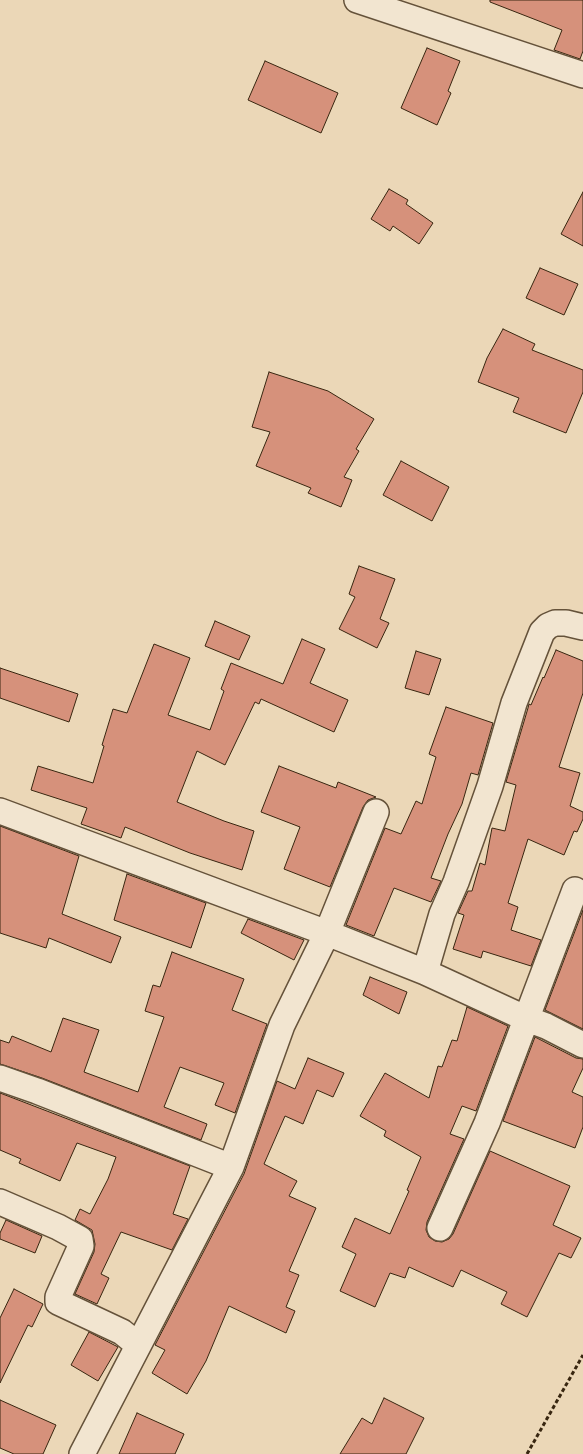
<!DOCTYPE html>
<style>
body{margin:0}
canvas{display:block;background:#ebd7b7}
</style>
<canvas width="583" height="1454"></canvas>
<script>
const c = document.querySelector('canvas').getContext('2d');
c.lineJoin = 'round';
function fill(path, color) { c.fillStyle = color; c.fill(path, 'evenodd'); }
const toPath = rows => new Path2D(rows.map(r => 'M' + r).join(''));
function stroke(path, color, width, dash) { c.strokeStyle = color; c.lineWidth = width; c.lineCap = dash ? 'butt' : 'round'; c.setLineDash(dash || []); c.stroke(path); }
const building = toPath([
 [490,0,583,0,583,51,580,59,554,50,562,30,490,2,490,0],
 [427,48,460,61,448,91,451,93,437,125,401,108,427,48],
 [265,61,338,93,321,133,248,100,265,61],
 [389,189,408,200,406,204,433,223,419,244,393,226,390,231,371,219,389,189],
 [583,192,583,246,561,234,583,192],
 [540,268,578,284,564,315,526,298,540,268],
 [503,329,535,344,532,350,583,370,583,392,566,433,513,412,519,398,478,382,487,358,503,329],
 [269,372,328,391,374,419,356,449,359,451,344,477,352,480,341,507,308,493,311,488,256,466,270,432,252,427,269,372],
 [401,461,449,487,432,521,383,495,401,461],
 [359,566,395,579,380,619,389,623,377,648,339,629,355,597,349,594,359,566],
 [215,621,250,636,239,660,205,646,215,621],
 [302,639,325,649,310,683,348,700,334,732,261,699,259,704,255,702,225,765,197,751,177,802,224,821,254,831,242,870,190,853,125,827,121,838,81,824,87,808,31,790,38,766,93,783,104,746,102,745,113,709,127,713,154,644,190,658,168,715,210,730,224,691,221,689,231,663,283,684,302,639],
 [556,650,583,661,583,693,559,767,580,773,570,806,583,812,583,819,577,832,574,831,564,855,528,839,508,903,518,907,511,930,541,940,531,966,483,951,481,958,453,949,464,915,458,913,468,891,472,891,480,863,485,865,492,828,505,831,516,785,506,782,528,708,529,704,531,705,543,677,544,678,556,650],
 [416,651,441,659,429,695,405,688,416,651],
 [0,668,78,694,69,722,0,698,0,668],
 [446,707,493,723,478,775,471,773,462,804,448,834,431,878,441,881,431,902,394,888,374,936,346,925,385,828,401,834,416,801,422,804,436,757,429,754,446,707],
 [279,766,336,788,338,782,376,797,368,800,363,807,330,887,284,869,300,827,261,812,279,766],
 [0,826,79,856,62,914,121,937,111,963,49,938,46,948,0,933,0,826],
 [127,874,206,903,191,948,114,920,127,874],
 [583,910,583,1029,545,1010,583,910],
 [248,919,304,940,294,960,241,933,248,919],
 [172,952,244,979,232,1010,267,1024,235,1113,215,1105,224,1083,180,1067,164,1107,207,1124,201,1140,42,1078,0,1064,0,1040,9,1043,12,1036,51,1052,63,1018,99,1030,84,1072,138,1092,164,1017,145,1011,153,985,160,987,172,952],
 [370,977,407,992,399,1014,363,995,370,977],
 [467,1007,508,1026,476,1111,462,1106,450,1134,464,1139,427,1222,426,1230,429,1237,435,1241,442,1242,449,1239,453,1234,490,1151,570,1186,553,1225,581,1238,571,1258,559,1253,527,1317,501,1304,507,1292,461,1270,453,1287,409,1267,405,1278,390,1273,375,1307,340,1291,356,1254,342,1247,355,1218,390,1234,409,1191,407,1190,421,1157,384,1136,386,1131,360,1116,385,1073,429,1098,438,1066,442,1067,452,1040,457,1041,467,1007],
 [535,1037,576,1058,583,1059,583,1068,572,1092,583,1097,583,1127,575,1148,503,1121,535,1037],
 [308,1058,344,1073,333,1097,317,1090,303,1124,285,1116,264,1164,297,1181,289,1196,316,1208,289,1271,299,1275,286,1307,295,1311,286,1333,229,1306,206,1361,187,1394,152,1373,165,1350,155,1345,244,1174,277,1081,295,1089,308,1058],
 [0,1093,190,1166,173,1214,188,1219,172,1250,121,1232,101,1274,109,1278,97,1304,75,1294,94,1252,95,1244,92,1230,75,1220,80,1209,90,1214,108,1179,116,1157,77,1143,60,1181,19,1163,21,1159,0,1150,0,1093],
 [6,1220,42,1236,35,1253,0,1239,0,1233,6,1220],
 [14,1289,43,1304,32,1327,28,1325,0,1383,0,1318,14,1289],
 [89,1332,118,1347,98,1381,71,1365,89,1332],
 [384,1398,424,1418,406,1454,340,1454,362,1418,372,1424,384,1398],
 [0,1400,56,1425,43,1454,14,1454,0,1448,0,1400],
 [137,1413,184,1434,175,1454,119,1454,137,1413]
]);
fill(building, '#d6917b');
stroke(building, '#382610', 1);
const street = toPath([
 [357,0,583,75],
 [0,811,327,933,425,972,527,1019,546,1026,583,1045],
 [425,972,442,914,456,882,490,786,514,703,542,632,548,626,555,623,566,623,583,627],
 [0,1078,37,1091,231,1167],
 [0,1202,58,1227,80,1239,81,1246,58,1297,58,1302,122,1332,138,1345],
 [440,1228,487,1123,575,890],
 [82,1454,231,1167,282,1025,327,933,376,812]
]);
stroke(street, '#65523a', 28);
stroke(toPath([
 [527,1454,583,1355]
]), '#382610', 3, [4, 2.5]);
stroke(street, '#f2e5d0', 25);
</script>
